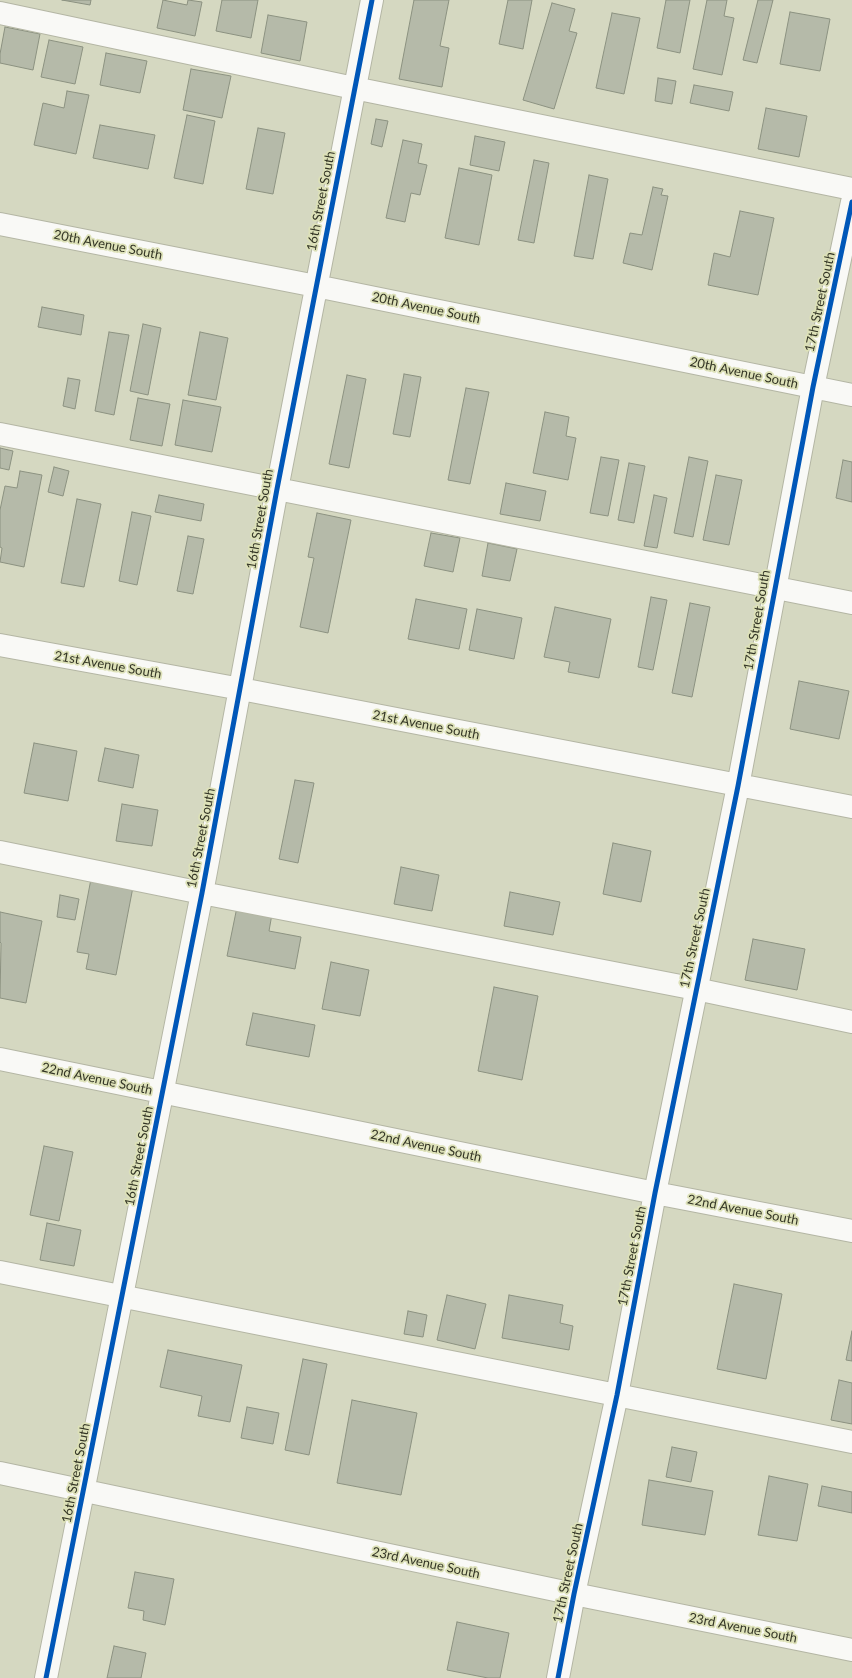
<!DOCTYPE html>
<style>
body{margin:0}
canvas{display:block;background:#d5d8c1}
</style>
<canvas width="852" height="1678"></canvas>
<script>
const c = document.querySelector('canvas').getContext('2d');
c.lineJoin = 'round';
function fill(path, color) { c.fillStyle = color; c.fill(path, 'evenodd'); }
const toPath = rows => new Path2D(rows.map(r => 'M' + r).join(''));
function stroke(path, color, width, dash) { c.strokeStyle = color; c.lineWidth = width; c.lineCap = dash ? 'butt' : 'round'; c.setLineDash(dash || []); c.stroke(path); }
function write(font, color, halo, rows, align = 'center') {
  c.font = font + ' Lato,sans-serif'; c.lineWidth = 3.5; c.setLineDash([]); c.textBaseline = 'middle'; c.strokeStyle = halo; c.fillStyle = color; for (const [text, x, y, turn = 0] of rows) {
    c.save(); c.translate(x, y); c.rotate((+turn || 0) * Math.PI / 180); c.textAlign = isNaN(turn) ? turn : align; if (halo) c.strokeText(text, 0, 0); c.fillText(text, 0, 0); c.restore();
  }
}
const building = toPath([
 [62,0,91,0,90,5,62,0],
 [163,0,187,5,188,0,202,2,195,36,157,28,163,0],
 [222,0,258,0,251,38,216,31,222,0],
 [414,0,449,0,440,46,449,48,442,87,399,79,414,0],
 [508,0,532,0,523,49,499,44,508,0],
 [666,0,690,0,680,53,657,48,666,0],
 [707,0,727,0,724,16,734,18,722,75,693,69,707,0],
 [758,0,773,0,757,63,743,60,758,0],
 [552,3,575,9,569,31,577,33,554,109,523,100,552,3],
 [790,12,830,19,820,71,780,64,790,12],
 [612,13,640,18,624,94,596,88,612,13],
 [268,15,307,22,300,61,261,53,268,15],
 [5,27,40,34,33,70,0,63,0,54,5,27],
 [49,40,83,47,75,84,41,77,49,40],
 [106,53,147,61,140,93,100,85,106,53],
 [191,69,231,76,222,118,183,110,191,69],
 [658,78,676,81,672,104,655,101,658,78],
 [694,85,733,92,729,111,690,103,694,85],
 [67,91,89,95,76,154,34,145,43,103,64,108,67,91],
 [766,108,807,116,799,157,758,149,766,108],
 [187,115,215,121,203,184,174,178,187,115],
 [376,119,388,121,382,147,371,144,376,119],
 [100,125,155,135,148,169,93,158,100,125],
 [258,128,285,133,273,194,246,189,258,128],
 [475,136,505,142,499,171,470,165,475,136],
 [403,140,422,144,418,163,427,165,420,195,411,193,405,222,386,218,403,140],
 [534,160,549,163,534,243,518,240,534,160],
 [459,168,492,175,479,245,445,238,459,168],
 [589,175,608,179,593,259,574,256,589,175],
 [653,187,663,189,661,195,668,196,652,270,623,263,630,233,642,235,653,187],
 [740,211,774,218,758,295,708,285,714,253,730,257,740,211],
 [42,307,84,315,81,335,38,327,42,307],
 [143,324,161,328,148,395,130,391,143,324],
 [109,332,129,335,114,415,95,411,109,332],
 [200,332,228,338,216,400,188,395,200,332],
 [404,374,421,377,410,437,393,434,404,374],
 [347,375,366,379,349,468,329,464,347,375],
 [68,378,80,380,75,409,63,406,68,378],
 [466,388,489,392,470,484,448,480,466,388],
 [138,398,170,404,162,446,130,440,138,398],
 [183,400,221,407,212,452,175,445,183,400],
 [545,412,569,417,566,436,576,438,568,480,533,473,545,412],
 [0,448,13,451,9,470,0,468,0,448],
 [601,457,619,460,608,516,590,513,601,457],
 [689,457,708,461,693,537,674,533,689,457],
 [843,460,852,462,852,502,836,498,843,460],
 [629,463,645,466,634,523,618,520,629,463],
 [54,467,69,471,63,496,48,492,54,467],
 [20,471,42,475,24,567,0,562,2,548,0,547,0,510,5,486,17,488,20,471],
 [716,475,742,480,729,545,703,540,716,475],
 [506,483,546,491,540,521,500,514,506,483],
 [159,495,204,504,201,521,155,512,159,495],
 [654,495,667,498,657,548,644,546,654,495],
 [77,499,101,504,84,587,61,583,77,499],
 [132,512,151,516,137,585,119,581,132,512],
 [317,513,351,520,328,633,300,627,314,558,308,557,317,513],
 [431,533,460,538,453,572,424,566,431,533],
 [188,536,204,539,193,594,177,591,188,536],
 [488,543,517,549,510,581,482,576,488,543],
 [651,597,667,600,653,670,638,667,651,597],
 [416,599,467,609,459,649,408,639,416,599],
 [690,603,710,607,692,697,672,693,690,603],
 [555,607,611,619,599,678,568,672,570,662,544,657,555,607],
 [477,609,522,618,514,659,469,650,477,609],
 [799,681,849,691,839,739,790,729,799,681],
 [34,743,77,751,68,801,24,793,34,743],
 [105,748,139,755,133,788,98,781,105,748],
 [295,780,314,783,298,863,279,859,295,780],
 [122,804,158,810,152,846,116,841,122,804],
 [613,843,651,851,641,902,603,894,613,843],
 [401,867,439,875,432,911,394,904,401,867],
 [91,879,133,887,116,975,86,969,89,954,77,952,91,879],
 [510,892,560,902,553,935,504,926,510,892],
 [60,895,79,899,75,920,57,917,60,895],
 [237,907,272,914,269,931,301,937,295,969,227,956,237,907],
 [0,912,42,921,26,1003,0,998,1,943,0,942,0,912],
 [753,939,805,949,797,990,745,980,753,939],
 [331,962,369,970,360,1016,322,1009,331,962],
 [494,987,538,996,522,1080,478,1071,494,987],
 [253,1013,315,1025,309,1057,246,1045,253,1013],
 [44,1146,73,1152,59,1221,30,1215,44,1146],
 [47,1223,81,1230,74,1266,40,1260,47,1223],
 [734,1284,782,1294,766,1379,717,1369,734,1284],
 [447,1295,486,1304,475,1349,437,1340,447,1295],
 [509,1295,563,1305,560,1323,573,1326,569,1350,502,1338,509,1295],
 [408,1311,427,1315,423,1337,404,1334,408,1311],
 [852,1331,852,1361,846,1360,852,1331],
 [168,1350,242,1365,230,1422,198,1416,202,1396,160,1387,168,1350],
 [303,1359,327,1364,309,1455,285,1450,303,1359],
 [839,1380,852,1383,852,1424,831,1420,839,1380],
 [352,1400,417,1413,401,1495,337,1483,352,1400],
 [247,1407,279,1413,273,1444,241,1438,247,1407],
 [672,1447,697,1452,691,1482,666,1477,672,1447],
 [769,1476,808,1484,797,1541,758,1535,769,1476],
 [649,1480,713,1491,705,1535,642,1525,649,1480],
 [822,1486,852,1492,852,1513,818,1506,822,1486],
 [135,1572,174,1579,165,1625,143,1620,144,1611,128,1608,135,1572],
 [457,1622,509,1633,500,1678,488,1678,447,1670,457,1622],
 [114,1646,146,1653,141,1678,107,1678,114,1646]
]);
fill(building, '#b5baa9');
stroke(building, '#8c9281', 1);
const minor = toPath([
 [0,13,354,88,852,189],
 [0,224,316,286,852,395],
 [0,434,852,603],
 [0,645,241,689,852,807],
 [0,852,202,893,696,989,852,1022],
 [0,1059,655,1193,852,1231],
 [0,1272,852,1442],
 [0,1473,574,1594,852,1650],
 [46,1678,202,893,277,489,372,0],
 [558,1678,574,1594,617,1395,655,1193,738,786,813,387,852,202]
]);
stroke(minor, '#b4b6a4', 24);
stroke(minor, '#f9f9f6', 22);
stroke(toPath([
 [46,1678,202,893,277,489,372,0],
 [558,1678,574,1594,617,1395,655,1193,738,786,813,387,852,202]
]), '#0057b8', 5);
write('13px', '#333525', '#dde1b8', [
 ["16th Street South",321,201,-79],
 ["20th Avenue South",108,245,11],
 ["17th Street South",820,302,-78],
 ["20th Avenue South",426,308,12],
 ["20th Avenue South",744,373,12],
 ["16th Street South",260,519,-80],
 ["17th Street South",757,620,-80],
 ["21st Avenue South",108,665,10],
 ["21st Avenue South",426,725,11],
 ["16th Street South",201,838,-79],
 ["17th Street South",695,938,-78],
 ["22nd Avenue South",97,1079,12],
 ["22nd Avenue South",426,1146,12],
 ["16th Street South",139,1156,-79],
 ["22nd Avenue South",743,1210,11],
 ["17th Street South",632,1256,-79],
 ["16th Street South",76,1473,-79],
 ["23rd Avenue South",426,1563,12],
 ["17th Street South",568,1573,-78],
 ["23rd Avenue South",743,1628,11]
]);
</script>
